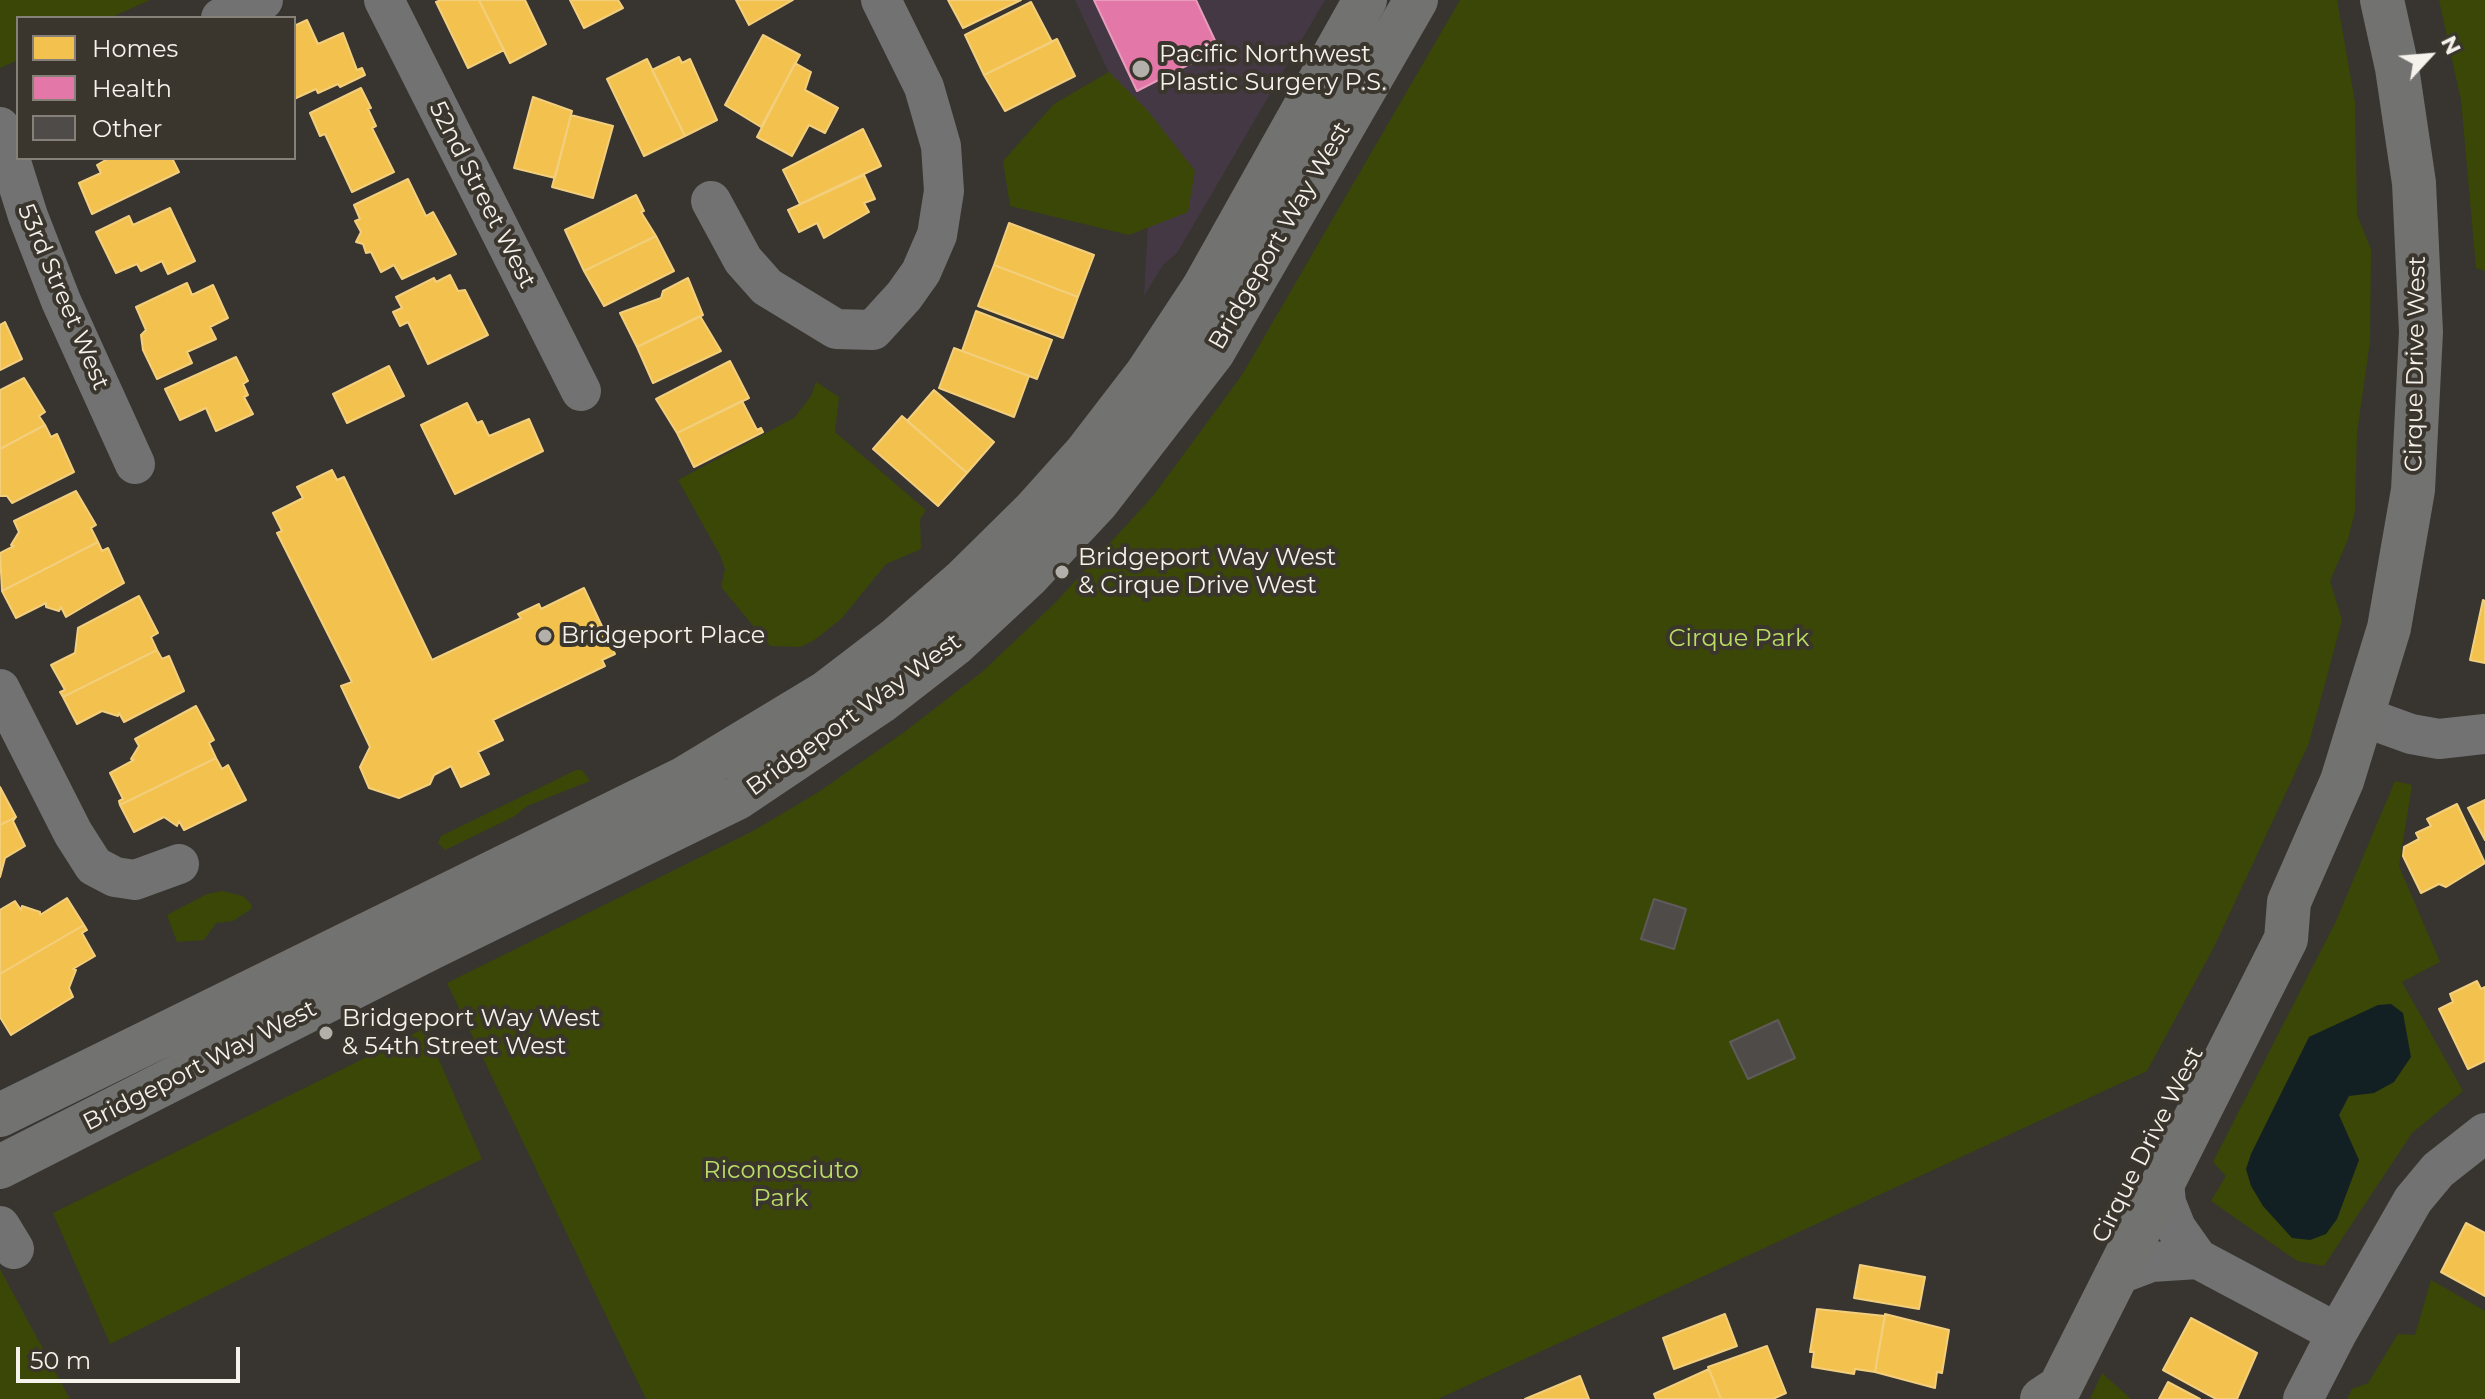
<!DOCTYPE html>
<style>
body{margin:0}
#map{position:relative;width:2485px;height:1399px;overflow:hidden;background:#383530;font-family:Montserrat,sans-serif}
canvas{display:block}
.legend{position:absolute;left:16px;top:16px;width:280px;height:144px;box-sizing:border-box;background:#3b362d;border:2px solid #858179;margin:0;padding:10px 14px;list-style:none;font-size:24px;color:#f5f1eb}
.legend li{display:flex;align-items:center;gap:16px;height:40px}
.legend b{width:40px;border:2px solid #858179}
.north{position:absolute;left:2389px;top:16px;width:80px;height:80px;-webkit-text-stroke:6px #3b362d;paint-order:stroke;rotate:64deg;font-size:22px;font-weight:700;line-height:32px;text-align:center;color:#f5f1eb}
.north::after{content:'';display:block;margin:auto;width:28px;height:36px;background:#f5f1eb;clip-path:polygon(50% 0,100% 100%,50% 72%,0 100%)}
.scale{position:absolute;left:16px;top:1347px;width:224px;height:36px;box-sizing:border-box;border:4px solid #f5f1eb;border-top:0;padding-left:10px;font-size:24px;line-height:28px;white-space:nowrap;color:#f5f1eb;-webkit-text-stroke:6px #3b362d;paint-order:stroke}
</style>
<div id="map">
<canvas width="2485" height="1399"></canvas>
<ul class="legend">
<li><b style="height:22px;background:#f2c14e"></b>Homes</li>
<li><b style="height:22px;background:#e377a8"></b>Health</li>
<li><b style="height:22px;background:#4e4b49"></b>Other</li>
</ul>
<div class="north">N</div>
<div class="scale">50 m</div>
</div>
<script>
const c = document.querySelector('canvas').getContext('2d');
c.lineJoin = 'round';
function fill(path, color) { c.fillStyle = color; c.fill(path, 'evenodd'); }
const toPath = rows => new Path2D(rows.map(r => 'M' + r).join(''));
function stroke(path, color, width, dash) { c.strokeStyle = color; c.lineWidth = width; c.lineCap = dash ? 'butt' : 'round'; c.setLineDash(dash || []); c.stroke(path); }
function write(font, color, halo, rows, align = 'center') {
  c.font = font + ' Montserrat,sans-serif'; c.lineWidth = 8; c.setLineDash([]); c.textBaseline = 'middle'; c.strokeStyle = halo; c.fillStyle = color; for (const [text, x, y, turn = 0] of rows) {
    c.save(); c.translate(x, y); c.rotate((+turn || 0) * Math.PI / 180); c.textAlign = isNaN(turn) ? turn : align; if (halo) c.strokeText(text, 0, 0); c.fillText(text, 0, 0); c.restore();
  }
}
fill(toPath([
 [1075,0,1325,0,1177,253,1163,265,1144,296,1148,224,1131,120]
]), '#443844');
fill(toPath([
 [0,0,150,0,110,18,18,18,18,60,0,68],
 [1460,0,2337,0,2355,102,2357,215,2371,249,2370,341,2357,432,2355,511,2348,539,2330,581,2342,620,2309,743,2214,947,2147,1071,1438,1399,646,1399,447,983,753,831,817,793,903,733,982,672,1056,602,1153,496,1242,375],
 [2439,0,2485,0,2485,271,2476,268,2461,100],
 [1109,72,1148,111,1195,171,1188,212,1129,235,1010,206,1003,161,1054,104],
 [816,382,839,397,835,432,926,510,920,519,921,549,886,564,841,619,813,641,800,647,770,646,721,587,725,569,720,555,678,480,794,418,811,396],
 [576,770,582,770,590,781,527,806,515,816,445,850,438,843,441,836],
 [2395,781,2412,785,2399,866,2440,962,2402,982,2463,1091,2412,1133,2324,1266,2297,1261,2211,1201,2226,1176,2213,1162,2336,921],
 [222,891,243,896,252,905,251,909,233,921,216,923,204,940,177,942,167,915,207,894],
 [425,1028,482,1159,110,1344,53,1213],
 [0,1269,70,1399,0,1399],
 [2431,1280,2485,1311,2485,1399,2347,1399,2352,1389,2368,1383,2398,1334,2415,1335],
 [2102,1373,2131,1399,2090,1399]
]), '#3a4706');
fill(toPath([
 [2391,1004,2403,1013,2411,1057,2394,1082,2374,1093,2349,1096,2339,1115,2359,1160,2337,1219,2326,1234,2310,1240,2292,1238,2263,1206,2251,1186,2246,1169,2251,1154,2309,1037,2378,1005]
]), '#122024');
const homes = toPath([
 [441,0,479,0,504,50,468,68,436,2,441,0],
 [479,0,525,0,546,44,510,63,479,0],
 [570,0,618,0,623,8,584,28,570,0],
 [736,0,793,0,749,25,736,0],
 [948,0,1021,0,963,28,948,0],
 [1031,2,1052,42,984,75,965,35,1031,2],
 [307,20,318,44,343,33,357,70,362,68,365,75,340,87,338,84,318,93,316,89,294,99,294,26,307,20],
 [763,35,800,55,761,127,725,105,763,35],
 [1057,39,1075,76,1005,111,984,75,1057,39],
 [679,57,682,63,690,59,717,120,685,136,652,70,679,57],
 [647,59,685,136,644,156,607,79,647,59],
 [795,63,811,72,805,90,838,108,825,133,809,125,792,156,757,137,795,63],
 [361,88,371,108,368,109,376,126,372,128,394,172,352,192,325,134,320,136,310,113,361,88],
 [533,97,572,111,555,178,514,168,533,97],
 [571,115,613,126,593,198,552,187,571,115],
 [863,129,881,166,800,204,783,170,863,129],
 [109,158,172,158,179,172,92,214,79,183,101,173,97,165,109,158],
 [864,175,875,199,864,203,869,212,824,238,817,223,799,232,788,210,864,175],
 [408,179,426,216,433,212,456,254,402,279,394,265,381,272,371,252,366,253,363,244,356,242,361,232,355,221,360,219,354,205,408,179],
 [636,195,644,211,641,212,656,236,584,271,565,230,636,195],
 [170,208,195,261,168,274,162,261,141,271,137,264,116,273,96,232,129,216,133,225,170,208],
 [1009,223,1094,255,1078,297,994,265,1009,223],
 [656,236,674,271,604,306,584,271,656,236],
 [994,265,1078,297,1063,338,978,306,994,265],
 [450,275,458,291,465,290,488,335,428,364,408,322,400,326,393,312,402,308,396,297,434,278,436,282,450,275],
 [688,278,703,315,637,347,620,313,661,298,663,291,688,278],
 [187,283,192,295,213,285,228,318,210,327,216,339,187,352,192,363,157,379,143,350,141,335,146,330,136,307,187,283],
 [976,311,1052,340,1037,379,962,351,976,311],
 [700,316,721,351,653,383,637,347,700,316],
 [5,322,22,359,0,370,0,325,5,322],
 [954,348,1029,376,1014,417,939,388,954,348],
 [236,357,248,381,243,384,248,395,244,397,253,414,216,431,206,408,180,420,165,389,236,357],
 [730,361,749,398,677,433,656,399,730,361],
 [389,366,404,396,347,423,333,394,389,366],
 [24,378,45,412,39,416,45,425,0,449,0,390,24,378],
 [934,390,994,442,967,473,907,421,934,390],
 [742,401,757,430,761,428,763,432,694,467,677,433,742,401],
 [467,403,477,423,482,421,489,436,529,419,543,451,455,494,421,425,467,403],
 [902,416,967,473,938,506,873,449,902,416],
 [45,425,51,437,57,434,74,472,12,503,7,496,0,496,0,449,45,425],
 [332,470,337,480,344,477,432,660,521,618,518,614,539,604,541,609,584,588,615,654,602,660,605,666,493,720,503,740,478,752,489,774,461,787,451,766,434,775,430,784,399,798,369,788,360,767,370,747,341,686,352,682,277,533,282,531,273,513,303,498,297,487,332,470],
 [76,491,96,525,91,528,98,542,2,591,0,553,14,546,11,545,19,532,14,521,76,491],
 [98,542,102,551,108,548,124,583,66,617,61,607,59,611,46,607,46,603,16,618,2,591,98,542],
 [139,596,158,633,151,637,157,650,63,697,60,692,65,690,51,665,75,653,78,628,139,596],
 [2483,600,2485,601,2485,663,2470,660,2483,600],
 [157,650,162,659,169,656,184,691,124,722,119,713,118,716,102,711,77,724,63,697,157,650],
 [196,706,214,740,209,743,216,758,120,805,119,801,123,799,110,773,134,760,131,759,139,746,135,739,196,706],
 [216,758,222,769,228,765,246,800,184,830,179,821,177,826,164,817,134,832,120,805,216,758],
 [0,787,16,817,0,825,0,787],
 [2485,800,2485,840,2468,808,2485,800],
 [2457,804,2485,863,2446,887,2439,884,2421,893,2403,856,2404,847,2419,839,2416,833,2431,826,2427,819,2457,804],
 [16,817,13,821,25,846,5,858,0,877,0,825,16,817],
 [67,898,84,925,0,974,0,910,15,901,21,910,22,906,40,912,40,915,67,898],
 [84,925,87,930,82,933,95,956,73,969,76,970,69,988,73,997,11,1035,0,1017,0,974,84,925],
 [2477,981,2481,989,2485,987,2485,1061,2468,1069,2439,1009,2453,1002,2450,994,2477,981],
 [2466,1223,2485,1233,2485,1296,2441,1272,2466,1223],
 [1860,1265,1925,1277,1919,1309,1854,1298,1860,1265],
 [1817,1309,1885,1316,1875,1372,1855,1369,1854,1374,1812,1367,1814,1352,1810,1352,1817,1309],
 [1725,1314,1737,1346,1674,1369,1663,1338,1725,1314],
 [1885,1314,1949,1330,1942,1373,1937,1372,1935,1388,1875,1372,1885,1314],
 [2191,1318,2257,1353,2237,1399,2216,1399,2163,1370,2191,1318],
 [1767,1346,1786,1393,1773,1399,1721,1399,1708,1367,1767,1346],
 [1709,1369,1721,1399,1656,1399,1654,1394,1709,1369],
 [1580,1376,1589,1399,1525,1399,1580,1376],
 [2168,1382,2200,1399,2159,1399,2168,1382]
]);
fill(homes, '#f2c14e');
stroke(homes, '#f3cf7d', 2);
const health = toPath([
 [1094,0,1196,0,1219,49,1137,91,1094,0]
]);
fill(health, '#e377a8');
stroke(health, '#e89cbc', 2);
const building = toPath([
 [1654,899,1686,909,1674,949,1641,939,1654,899],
 [1778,1020,1795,1058,1748,1079,1730,1042,1778,1020]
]);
fill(building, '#4e4b49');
stroke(building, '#5f5b5a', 2);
stroke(toPath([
 [384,0,581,391],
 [221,18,263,0],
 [0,127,28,216,61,301,135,464],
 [711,201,743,260,767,287,836,329,873,330,904,296,921,272,937,235,944,191,941,146,924,87,881,0],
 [0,689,73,833,94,866,115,877,135,880,179,864],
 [2364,717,2411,734,2439,739,2485,734],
 [2164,1182,2166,1203,2176,1228,2198,1259,2337,1333,2413,1200,2438,1170,2485,1133],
 [0,1226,14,1249],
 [2114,1276,2151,1262,2198,1259],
 [2303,1399,2337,1333]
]), '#717271', 40);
stroke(toPath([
 [0,1115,683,779,827,692,895,640,965,579,1034,511,1086,453,1146,375,1204,287,1365,0],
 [0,1167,431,948,737,798,880,702,956,643,1027,577,1097,502,1213,352,1416,0],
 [2042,1399,2060,1387,2286,939,2289,902,2342,781,2389,628,2413,490,2421,332,2414,183,2397,68,2382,0]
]), '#727270', 44);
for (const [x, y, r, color] of [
 [1141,69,10,"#b3afaa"],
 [1062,572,8,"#b3afaa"],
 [545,636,8,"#b3afaa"],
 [326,1033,8,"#b3afaa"]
]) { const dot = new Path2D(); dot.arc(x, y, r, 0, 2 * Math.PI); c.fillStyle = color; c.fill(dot); stroke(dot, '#3b362d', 3); }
write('24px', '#f5f1eb', '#3b362d', [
 ["Pacific Northwest",1159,55],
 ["Plastic Surgery P.S.",1159,83],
 ["Bridgeport Way West",1078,558],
 ["& Cirque Drive West",1078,586],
 ["Bridgeport Place",561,636],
 ["Bridgeport Way West",342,1019],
 ["& 54th Street West",342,1047]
], 'left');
write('24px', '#f5f1eb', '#3b362d', [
 ["52nd Street West",482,195,63],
 ["Bridgeport Way West",1280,236,-60],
 ["53rd Street West",63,297,67],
 ["Cirque Drive West",2416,364,-89],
 ["Bridgeport Way West",854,715,-36],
 ["Bridgeport Way West",200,1066,-27],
 ["Cirque Drive West",2148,1145,-63]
]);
write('24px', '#bd6', '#3b362d', [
 ["Cirque Park",1739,639],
 ["Riconosciuto",781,1171],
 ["Park",781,1199]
]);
</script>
